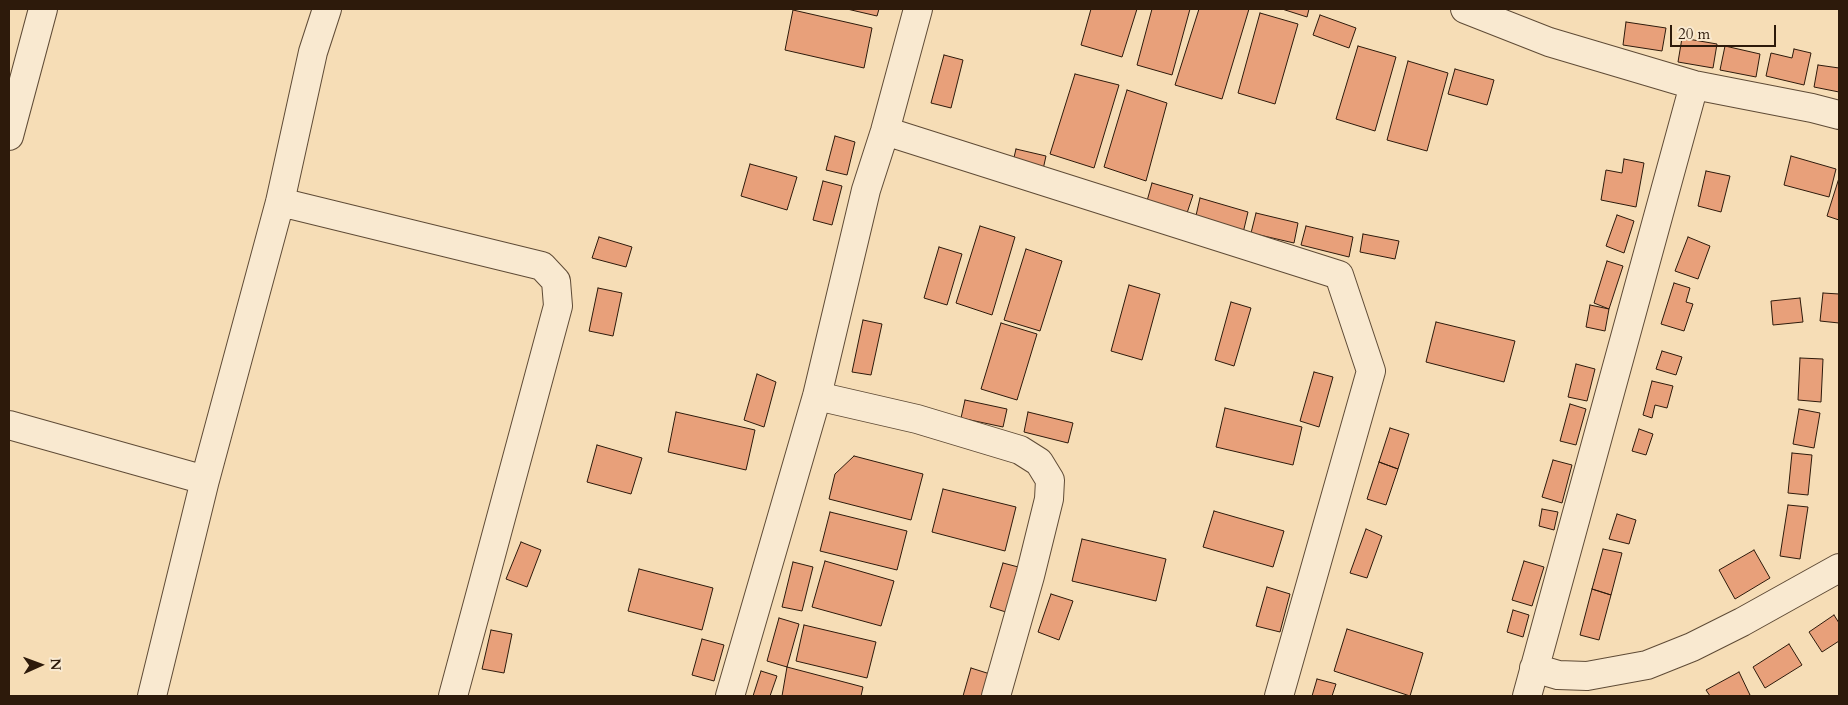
<!DOCTYPE html>
<style>
body{margin:0}
#map{position:relative;width:1848px;height:705px;overflow:hidden;background:#f6ddb6;font-family:Cardo,serif}
canvas{display:block}
.frame{position:absolute;inset:0;border:10px solid #2d1a0b;pointer-events:none}
.north{position:absolute;left:15px;top:640px;width:50px;height:50px;-webkit-text-stroke:4px #f9e9d0;paint-order:stroke;rotate:88deg;font-size:14px;font-weight:700;line-height:20px;text-align:center;color:#2d1a0b}
.north::after{content:'';display:block;margin:auto;width:18px;height:22px;background:#2d1a0b;clip-path:polygon(50% 0,100% 100%,50% 72%,0 100%)}
.scale{position:absolute;left:1670px;top:25px;width:106px;height:22px;box-sizing:border-box;border:2px solid #2d1a0b;border-top:0;padding-left:6px;font-size:15px;line-height:18px;white-space:nowrap;color:#2d1a0b;-webkit-text-stroke:4px #f9e9d0;paint-order:stroke}
</style>
<div id="map">
<canvas width="1848" height="705"></canvas>
<div class="frame"></div>
<div class="north">N</div>
<div class="scale">20 m</div>
</div>
<script>
const c = document.querySelector('canvas').getContext('2d');
c.lineJoin = 'round';
function fill(path, color) { c.fillStyle = color; c.fill(path, 'evenodd'); }
const toPath = rows => new Path2D(rows.map(r => 'M' + r).join(''));
function stroke(path, color, width, dash) { c.strokeStyle = color; c.lineWidth = width; c.lineCap = dash ? 'butt' : 'round'; c.setLineDash(dash || []); c.stroke(path); }
const building = toPath([
 [847,9,879,9,877,16,847,9],
 [1091,9,1137,9,1122,57,1081,45,1091,9],
 [1152,9,1190,9,1172,75,1137,65,1152,9],
 [1199,9,1249,9,1222,99,1175,85,1199,9],
 [1282,9,1309,9,1307,17,1282,9],
 [793,10,872,28,864,68,785,50,793,10],
 [1260,13,1298,24,1275,104,1238,93,1260,13],
 [1320,15,1356,28,1349,48,1313,35,1320,15],
 [1626,22,1666,28,1662,51,1623,45,1626,22],
 [1682,38,1717,44,1713,68,1678,62,1682,38],
 [1358,46,1396,57,1375,131,1336,119,1358,46],
 [1725,46,1760,54,1756,77,1720,70,1725,46],
 [1794,49,1811,53,1804,85,1766,76,1771,53,1792,58,1794,49],
 [944,55,963,60,951,108,931,103,944,55],
 [1408,61,1448,73,1427,151,1387,140,1408,61],
 [1818,65,1839,68,1839,92,1814,87,1818,65],
 [1455,69,1494,80,1487,105,1448,94,1455,69],
 [1075,74,1119,85,1094,168,1050,154,1075,74],
 [1127,90,1167,103,1146,181,1104,167,1127,90],
 [835,136,855,142,847,175,826,170,835,136],
 [1016,149,1046,156,1042,174,1012,166,1016,149],
 [1791,156,1836,169,1829,197,1784,185,1791,156],
 [1624,159,1644,163,1636,207,1601,200,1606,170,1622,173,1624,159],
 [750,164,797,177,787,210,741,196,750,164],
 [1706,171,1730,176,1721,212,1698,206,1706,171],
 [1839,178,1839,220,1827,216,1839,178],
 [823,181,842,186,832,225,813,220,823,181],
 [1152,183,1193,195,1187,213,1147,201,1152,183],
 [1200,198,1248,212,1243,233,1195,220,1200,198],
 [1256,213,1298,223,1294,243,1251,233,1256,213],
 [1617,215,1634,221,1624,253,1606,246,1617,215],
 [980,226,1015,237,992,315,956,303,980,226],
 [1306,226,1353,237,1349,257,1301,245,1306,226],
 [1363,234,1399,241,1395,259,1360,252,1363,234],
 [599,237,632,247,626,267,592,258,599,237],
 [1688,237,1710,246,1698,279,1675,271,1688,237],
 [939,247,962,254,947,305,924,298,939,247],
 [1026,249,1062,261,1040,331,1004,320,1026,249],
 [1607,261,1623,266,1609,309,1594,303,1607,261],
 [1674,283,1690,288,1686,302,1693,304,1684,331,1661,324,1674,283],
 [1129,285,1160,294,1142,360,1111,351,1129,285],
 [598,288,622,293,613,336,589,331,598,288],
 [1823,293,1839,294,1839,323,1820,321,1823,293],
 [1800,298,1803,322,1773,325,1771,301,1800,298],
 [1231,302,1251,308,1234,366,1215,360,1231,302],
 [1590,305,1609,309,1605,331,1586,327,1590,305],
 [863,320,882,324,871,375,852,372,863,320],
 [1436,322,1515,341,1504,382,1426,362,1436,322],
 [1001,323,1037,334,1017,400,981,389,1001,323],
 [1662,351,1682,357,1676,375,1656,369,1662,351],
 [1800,358,1823,359,1821,402,1798,400,1800,358],
 [1576,364,1595,369,1587,401,1568,397,1576,364],
 [1314,372,1333,377,1319,427,1300,421,1314,372],
 [757,374,776,382,764,427,744,420,757,374],
 [1652,381,1673,386,1667,408,1655,405,1652,418,1643,415,1652,381],
 [965,400,1007,409,1003,427,961,418,965,400],
 [1570,404,1586,409,1576,445,1560,441,1570,404],
 [1225,408,1302,427,1293,465,1216,447,1225,408],
 [1799,409,1820,413,1814,448,1793,444,1799,409],
 [676,412,755,430,746,470,668,452,676,412],
 [1028,412,1073,423,1068,443,1024,432,1028,412],
 [1390,428,1409,434,1398,469,1379,462,1390,428],
 [1639,429,1653,434,1646,455,1632,451,1639,429],
 [597,445,642,458,631,494,587,482,597,445],
 [1792,453,1812,455,1808,495,1788,493,1792,453],
 [854,456,923,474,911,520,829,499,835,474,854,456],
 [1553,460,1572,465,1562,503,1542,497,1553,460],
 [1379,462,1398,469,1386,505,1367,499,1379,462],
 [943,489,1016,507,1005,551,932,532,943,489],
 [1788,505,1808,507,1800,559,1780,556,1788,505],
 [1542,509,1558,512,1554,530,1539,526,1542,509],
 [1214,511,1284,531,1273,567,1203,547,1214,511],
 [830,512,907,531,897,570,820,551,830,512],
 [1617,514,1636,520,1629,544,1609,539,1617,514],
 [1366,529,1382,536,1367,578,1350,573,1366,529],
 [1082,539,1166,559,1156,601,1072,581,1082,539],
 [521,542,541,550,527,587,506,579,521,542],
 [1603,549,1622,553,1611,595,1592,589,1603,549],
 [1754,550,1770,578,1735,599,1719,570,1754,550],
 [825,561,894,581,881,626,812,607,825,561],
 [1524,561,1544,567,1532,606,1512,600,1524,561],
 [793,562,813,567,802,611,782,607,793,562],
 [1003,563,1022,568,1009,613,990,607,1003,563],
 [639,569,713,588,702,630,628,611,639,569],
 [1267,587,1290,594,1280,632,1256,626,1267,587],
 [1592,589,1611,595,1599,640,1580,635,1592,589],
 [1051,594,1073,601,1059,640,1038,632,1051,594],
 [1513,610,1529,615,1523,637,1507,632,1513,610],
 [1834,615,1839,623,1839,641,1822,652,1809,632,1834,615],
 [779,618,799,624,787,667,767,661,779,618],
 [804,625,876,642,867,678,796,661,804,625],
 [1347,629,1423,653,1410,696,1334,671,1347,629],
 [491,630,512,634,504,673,482,669,491,630],
 [702,639,724,645,714,681,692,675,702,639],
 [1789,644,1802,665,1765,688,1753,667,1789,644],
 [787,667,863,687,861,696,782,696,787,667],
 [971,668,990,674,983,696,963,696,971,668],
 [761,671,777,676,770,696,753,696,761,671],
 [1739,672,1750,695,1747,696,1710,696,1706,690,1739,672],
 [1317,679,1336,684,1332,696,1312,696,1317,679]
]);
fill(building, '#e8a07a');
stroke(building, '#2d1a0b', 1);
const minor = toPath([
 [1465,9,1549,42,1694,85,1812,108,1839,115],
 [885,131,1339,275,1371,371,1279,696],
 [9,136,43,9],
 [280,202,542,266,556,281,558,306,453,696],
 [817,396,917,419,1020,450,1039,462,1050,480,1049,499,1030,576,996,696],
 [9,425,205,480],
 [1534,668,1558,675,1587,676,1647,665,1692,647,1742,622,1839,568],
 [152,696,205,480,280,202,313,52,327,9],
 [730,696,817,396,866,190,885,131,918,9],
 [1527,696,1694,85]
]);
stroke(minor, '#5f4b36', 30);
stroke(minor, '#f9e9d0', 28);
</script>
